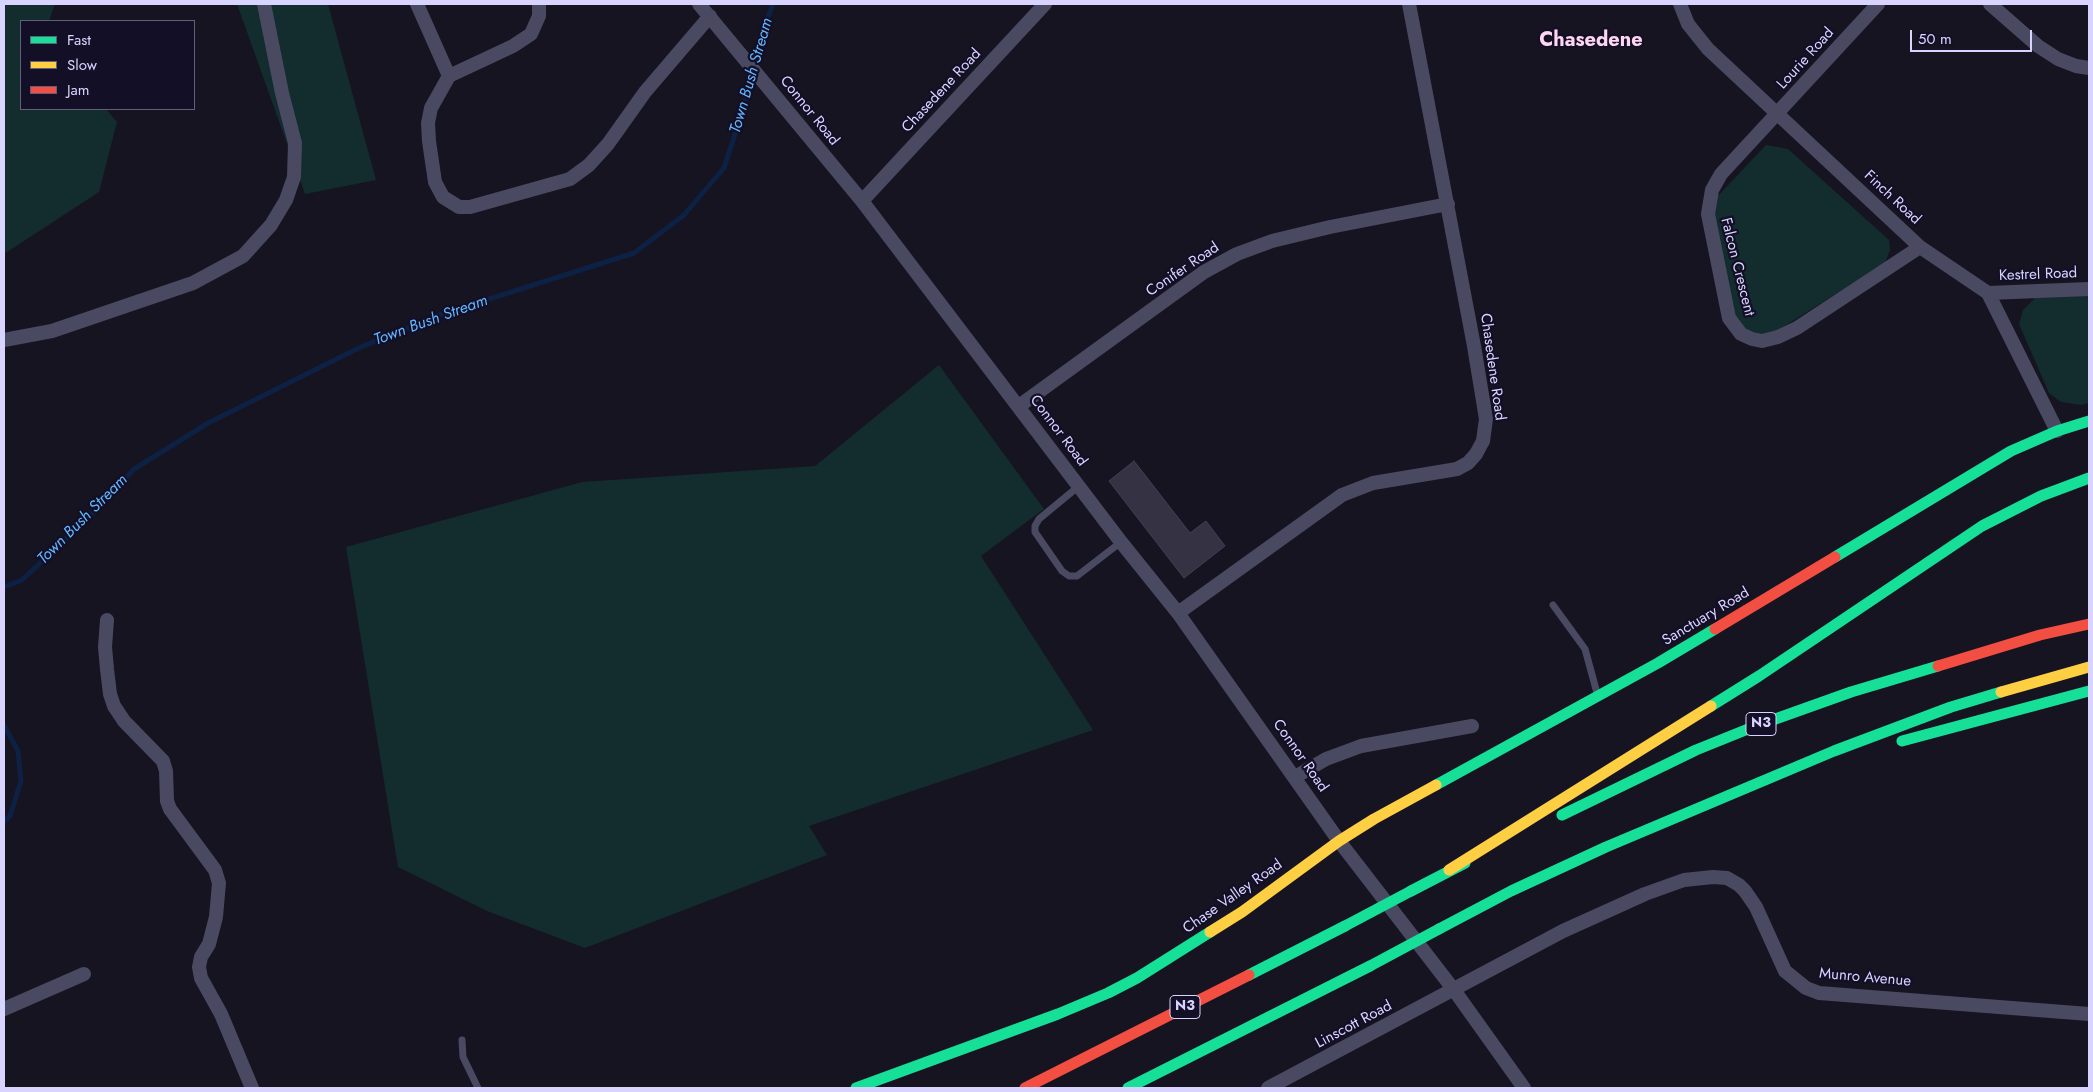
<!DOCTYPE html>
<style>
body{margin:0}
#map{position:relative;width:2093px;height:1092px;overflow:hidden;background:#161421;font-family:Jost,sans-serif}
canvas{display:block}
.frame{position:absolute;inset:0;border:5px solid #d9d4ff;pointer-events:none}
.legend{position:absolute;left:20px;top:20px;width:175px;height:90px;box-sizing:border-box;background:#130f26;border:1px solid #625e7d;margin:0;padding:6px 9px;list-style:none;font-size:15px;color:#d9d4ff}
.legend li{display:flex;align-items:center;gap:10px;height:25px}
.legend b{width:25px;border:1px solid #625e7d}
.scale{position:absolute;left:1910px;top:30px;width:122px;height:22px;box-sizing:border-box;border:2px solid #d9d4ff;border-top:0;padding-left:6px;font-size:15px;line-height:18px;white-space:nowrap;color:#d9d4ff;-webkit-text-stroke:4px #130f26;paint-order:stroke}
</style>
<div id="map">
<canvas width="2093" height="1092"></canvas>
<div class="frame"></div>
<ul class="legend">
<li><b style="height:6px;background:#16e098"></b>Fast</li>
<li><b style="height:6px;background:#ffcf43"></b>Slow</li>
<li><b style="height:6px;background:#f24e42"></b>Jam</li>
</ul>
<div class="scale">50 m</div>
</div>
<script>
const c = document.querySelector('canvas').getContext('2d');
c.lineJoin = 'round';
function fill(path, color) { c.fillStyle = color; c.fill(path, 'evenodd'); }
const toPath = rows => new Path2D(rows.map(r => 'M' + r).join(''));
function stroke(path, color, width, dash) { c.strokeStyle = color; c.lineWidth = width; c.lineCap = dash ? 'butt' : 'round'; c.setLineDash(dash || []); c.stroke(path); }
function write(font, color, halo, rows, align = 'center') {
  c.font = font + ' Jost,sans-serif'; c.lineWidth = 4.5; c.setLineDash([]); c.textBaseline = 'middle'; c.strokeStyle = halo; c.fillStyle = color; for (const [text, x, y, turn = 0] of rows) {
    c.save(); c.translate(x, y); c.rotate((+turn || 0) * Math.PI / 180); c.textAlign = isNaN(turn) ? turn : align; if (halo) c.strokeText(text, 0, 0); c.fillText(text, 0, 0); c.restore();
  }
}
fill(toPath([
 [4,4,55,4,49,21,21,21,21,109,106,109,117,122,99,192,4,254],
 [237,4,328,4,376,180,305,194],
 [1766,145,1788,149,1889,240,1890,250,1885,263,1764,339,1749,337,1733,318,1714,220,1715,199],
 [2089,295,2089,403,2081,405,2061,402,2049,393,2019,324,2023,310,2035,298],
 [939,365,1044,509,981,556,1093,730,809,826,827,855,585,948,487,911,398,867,346,547,582,482,815,466]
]), '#132c2d');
stroke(toPath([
 [4,587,22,580,87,519,134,469,210,422,361,347,442,314,634,253,684,215,724,168,743,110,759,42,773,4],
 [4,725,18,751,21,781,10,816,4,821]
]), '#0d2144', 5);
const building = toPath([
 [1134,461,1190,533,1206,521,1225,546,1184,578,1109,481,1134,461]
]);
fill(building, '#343243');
stroke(building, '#433f54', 1);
stroke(toPath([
 [1079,486,1039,519,1035,526,1035,532,1062,571,1069,576,1077,576,1121,542],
 [1553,605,1585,649,1597,693],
 [462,1040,463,1057,478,1088]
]), '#4a4962', 7);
stroke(toPath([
 [417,4,449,76],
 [539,4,539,16,531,34,513,46,449,76,431,108,428,123,429,141,435,182,443,197,459,207,470,207,570,179,589,165,608,144,645,92,710,16],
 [699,4,862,201,1121,542,1178,613,1339,841,1454,990,1524,1088],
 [1680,4,1688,24,1708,49,1920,247,1988,293,2057,431],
 [1878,4,1721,174,1712,190,1708,214,1729,318,1741,334,1752,339,1762,341,1778,337,1797,328,1920,247],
 [1990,4,2038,46,2058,59,2076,66,2089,68],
 [862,201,1045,4],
 [1988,293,2089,289],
 [4,340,52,331,193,283,243,256,271,225,286,200,294,177,295,143,282,93,264,4],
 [1019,406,1204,272,1237,254,1272,241,1330,227,1448,204],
 [1178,613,1342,495,1373,483,1457,469,1468,463,1476,454,1483,441,1486,419,1474,346,1409,4],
 [107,620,105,647,107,669,110,694,114,706,124,721,163,761,166,771,167,801,170,809,215,870,219,883,216,917,209,944,201,957,199,967,201,978,221,1014,252,1088],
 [1295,777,1326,759,1361,746,1472,726],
 [4,1009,84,974],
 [1268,1088,1563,931,1645,894,1684,880,1713,877,1727,878,1739,885,1745,891,1756,907,1785,971,1806,988,1819,993,2089,1014]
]), '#4a4962', 14);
stroke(toPath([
 [1835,557,2011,451,2057,431,2089,421],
 [1711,706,1759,676,1982,526,2041,496,2089,478],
 [1902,741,2089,691],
 [1436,785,1658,663,1715,629],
 [1562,815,1696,750,1753,727,1851,692,1938,666],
 [1411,891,1465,863],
 [1439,929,1511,891,1606,847,1834,751,1951,707,2001,692],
 [1249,975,1345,926],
 [856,1088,1058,1014,1108,993,1137,978,1210,932],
 [1128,1088,1370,966]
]), '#16e098', 11);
stroke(toPath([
 [2001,692,2089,667],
 [1449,870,1711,706],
 [1210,932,1242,912,1339,841,1374,819,1436,785]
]), '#ffcf43', 11);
stroke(toPath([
 [1715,629,1835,557],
 [1938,666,2040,635,2089,624],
 [1025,1088,1249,975]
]), '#f24e42', 11);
stroke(toPath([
 [1345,926,1411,891],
 [1370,966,1439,929]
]), '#16e098', 11);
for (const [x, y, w] of [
 [1761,724,30],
 [1185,1007,30]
]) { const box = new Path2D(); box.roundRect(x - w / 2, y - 11.5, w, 23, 4); c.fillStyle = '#130f26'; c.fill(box); stroke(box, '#d9d4ff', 1); }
write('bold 14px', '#d9d4ff', null, [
 ["N3",1761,724],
 ["N3",1185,1007]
]);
write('15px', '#d9d4ff', '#130f26', [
 ["Lourie Road",1806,59,-48],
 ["Chasedene Road",942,91,-47],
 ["Connor Road",809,111,51],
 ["Finch Road",1892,198,43],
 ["Falcon Crescent",1737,267,76],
 ["Conifer Road",1183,270,-34],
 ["Kestrel Road",2038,275,-2],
 ["Chasedene Road",1492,367,82],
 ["Connor Road",1058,431,53],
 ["Sanctuary Road",1706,617,-31],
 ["Connor Road",1300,756,55],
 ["Chase Valley Road",1233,897,-35],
 ["Munro Avenue",1865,978,5],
 ["Linscott Road",1354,1025,-28]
]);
write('italic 16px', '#62b6ff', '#130f26', [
 ["Town Bush Stream",752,76,-74],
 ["Town Bush Stream",431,321,-20],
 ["Town Bush Stream",83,520,-45]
]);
write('bold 20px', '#ffd6f0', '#130f26', [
 ["Chasedene",1591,41]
]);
</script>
